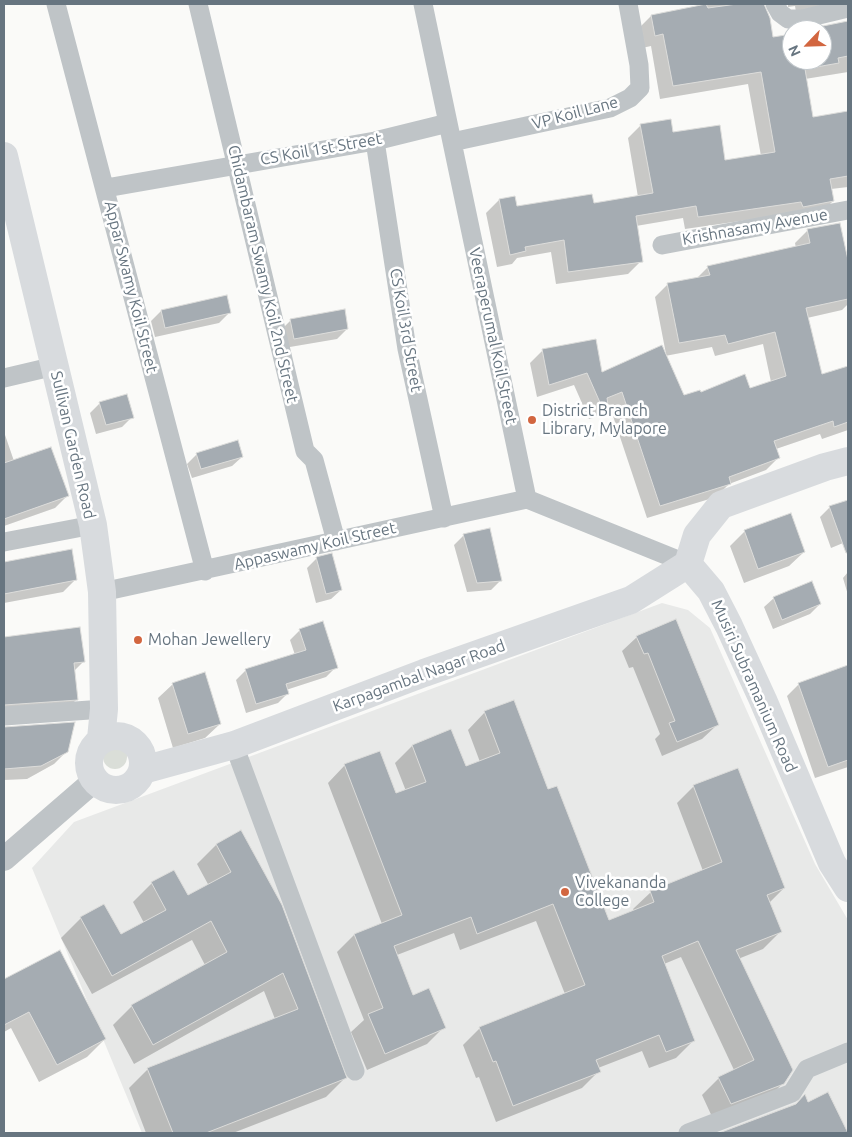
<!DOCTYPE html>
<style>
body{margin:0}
#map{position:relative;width:852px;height:1137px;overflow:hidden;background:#fafaf8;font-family:Ubuntu,sans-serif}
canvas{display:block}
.frame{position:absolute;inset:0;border:5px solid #677580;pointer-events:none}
.north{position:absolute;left:782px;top:20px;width:50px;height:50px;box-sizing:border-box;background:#fff;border:1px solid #c2c8cc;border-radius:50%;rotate:246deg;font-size:14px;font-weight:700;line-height:20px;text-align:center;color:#677580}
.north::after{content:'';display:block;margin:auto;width:18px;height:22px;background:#d26640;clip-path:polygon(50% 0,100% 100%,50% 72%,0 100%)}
</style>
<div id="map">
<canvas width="852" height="1137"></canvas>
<div class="frame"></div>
<div class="north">N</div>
</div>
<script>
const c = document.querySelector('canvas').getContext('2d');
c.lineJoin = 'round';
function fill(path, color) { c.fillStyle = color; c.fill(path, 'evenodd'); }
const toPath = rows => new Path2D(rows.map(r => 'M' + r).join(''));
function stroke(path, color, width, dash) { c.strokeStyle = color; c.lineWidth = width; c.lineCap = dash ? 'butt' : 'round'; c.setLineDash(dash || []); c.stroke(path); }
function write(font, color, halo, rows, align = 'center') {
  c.font = font + ' Ubuntu,sans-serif'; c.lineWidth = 5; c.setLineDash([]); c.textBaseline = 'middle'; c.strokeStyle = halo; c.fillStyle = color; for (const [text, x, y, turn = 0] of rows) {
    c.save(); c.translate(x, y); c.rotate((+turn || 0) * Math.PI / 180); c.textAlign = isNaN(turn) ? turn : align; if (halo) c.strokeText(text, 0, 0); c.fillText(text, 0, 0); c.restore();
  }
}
fill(toPath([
 [662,603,688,610,710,628,815,864,848,920,848,1133,142,1133,32,868,74,822]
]), '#e8e9e8');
fill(toPath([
 '103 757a12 12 0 1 1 24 0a12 12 0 1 1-24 0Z'
]), '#daded8');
fill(toPath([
 [712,4,762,4,768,18,772,39,792,35,792,60,822,60,822,30,813,30,848,22,848,72,805,79,812,118,848,112,848,187,831,189,833,201,820,214,789,214,685,229,683,218,636,226,641,261,628,274,556,284,551,252,517,258,512,264,497,267,486,213,499,200,516,208,593,204,638,197,628,138,641,125,672,133,724,161,761,156,748,84,660,99,651,46,642,48,638,29,651,16],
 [788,4,824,4,814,14,797,18,795,6,788,7],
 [839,224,848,265,848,304,842,310,807,318,821,376,846,368,848,374,848,430,822,439,820,434,776,449,779,457,766,470,729,484,716,497,647,518,609,404,594,418,589,419,574,385,537,397,530,363,543,350,601,374,666,354,655,297,668,284,696,279,708,267,796,248,795,243,808,230],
 [763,344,771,382,749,389,684,397,665,356,712,347,715,356],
 [226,297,229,313,219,323,155,337,151,321,161,311],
 [291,320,347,329,337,339,284,348,281,330],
 [100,403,132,417,122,427,96,434,90,413],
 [4,432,14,461,67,496,55,508,4,526],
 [197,454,242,457,232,466,192,478,187,464],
 [848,501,848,541,831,548,820,517,830,507],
 [489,530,500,581,491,590,467,592,454,545,463,536],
 [745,531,804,552,789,566,744,583,730,546],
 [71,551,76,579,63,592,4,603,4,563],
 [317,558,341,590,331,599,316,603,307,568],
 [848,572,848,595,843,578],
 [774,598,820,604,810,614,773,629,764,607],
 [79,629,84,661,74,671,77,699,64,712,4,716,4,638],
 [300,630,336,667,326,677,286,690,287,694,278,703,246,713,236,680,246,670,295,655,290,640],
 [637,637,717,725,702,739,662,756,655,739,660,734,633,667,629,668,622,651],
 [848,666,848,767,815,778,787,696,799,684],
 [173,684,220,724,205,738,173,748,158,698],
 [485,712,547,791,608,921,634,911,633,909,651,892,703,871,677,803,694,786,784,888,769,903,780,932,763,949,738,959,783,1083,766,1101,714,1121,702,1095,719,1078,734,1070,681,957,664,964,693,1041,676,1058,649,1068,642,1051,598,1068,599,1071,582,1088,496,1122,479,1077,476,1078,463,1045,480,1028,565,994,536,921,460,950,454,933,397,955,413,996,444,1027,427,1044,367,1070,351,1032,364,1020,337,952,354,935,382,924,328,783,345,765,395,795,406,791,395,763,412,746,465,768,480,762,468,730],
 [4,728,5,728,67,751,54,764,27,779,4,780],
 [240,832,345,1078,326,1097,233,1133,146,1133,129,1088,148,1069,275,1019,264,991,134,1064,113,1025,132,1006,205,965,192,940,92,994,61,938,81,918,104,906,120,936,144,923,133,902,152,883,187,897,209,886,197,864,216,845],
 [11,976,105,1039,87,1057,39,1082,11,1028,4,1032,4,984],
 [828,1094,847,1133,722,1133,795,1105,807,1103]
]), '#0003');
const building = toPath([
 [706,4,708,8,737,4,764,4,770,18,773,37,792,34,792,60,822,60,822,30,813,30,813,28,848,21,848,56,838,58,839,63,805,69,813,117,848,111,848,176,830,179,834,201,803,207,801,202,698,217,696,206,636,216,643,262,568,272,564,240,525,247,526,251,510,255,499,199,515,196,517,206,592,194,594,203,653,193,640,124,671,119,673,132,720,125,725,160,775,152,761,72,673,86,663,34,655,36,651,15,706,4],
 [840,223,848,260,848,299,806,308,822,374,848,366,848,422,834,427,833,421,774,441,780,458,729,477,731,484,660,506,622,392,607,398,608,405,602,407,587,373,549,385,542,349,596,339,602,372,662,345,684,395,700,390,701,392,745,374,750,388,786,376,775,332,728,344,725,335,679,343,667,283,710,275,707,266,810,243,807,229,840,223],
 [227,295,231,313,165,328,161,310,227,295],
 [345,309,348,329,294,339,290,319,345,309],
 [127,394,134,418,106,425,99,402,127,394],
 [238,440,243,457,201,469,196,453,238,440],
 [51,447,69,496,4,519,4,463,51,447],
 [848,500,848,553,846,553,829,506,848,500],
 [791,513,805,552,758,569,744,530,791,513],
 [490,528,502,581,477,583,463,534,490,528],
 [72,549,77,580,4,594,4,562,72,549],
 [332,553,342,590,326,594,316,557,332,553],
 [812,581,821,604,782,620,773,597,812,581],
 [676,619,719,725,677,742,669,723,675,721,648,653,644,654,636,636,676,619],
 [323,621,338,668,286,684,289,694,256,704,245,669,306,650,299,629,323,621],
 [80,627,85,662,74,663,78,700,4,705,4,637,80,627],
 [848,665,848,760,828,767,798,683,848,665],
 [205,672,221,724,188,734,172,683,205,672],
 [514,700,548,789,557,786,609,920,654,902,650,891,722,862,693,785,738,768,785,888,767,895,782,932,736,950,793,1070,784,1084,731,1104,718,1077,754,1060,698,941,662,956,695,1041,666,1052,659,1035,596,1060,601,1072,513,1106,496,1061,493,1062,479,1027,585,985,553,904,477,934,471,917,394,946,413,995,429,988,446,1028,385,1054,368,1014,383,1008,354,934,402,915,344,764,380,751,396,793,426,782,412,745,451,729,466,766,500,753,484,711,514,700],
 [75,722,68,752,41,766,4,769,4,727,75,722],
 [241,830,282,905,347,1078,206,1133,173,1133,147,1068,298,1009,283,973,153,1045,131,1005,227,952,211,921,112,976,80,917,104,904,121,934,166,910,151,882,174,870,188,895,231,872,216,844,241,830],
 [60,950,106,1039,57,1065,29,1012,4,1025,4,979,60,950],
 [828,1092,848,1133,719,1133,796,1104,805,1094,808,1102,828,1092]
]);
fill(building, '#a5acb2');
stroke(building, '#dcdcda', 1);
stroke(toPath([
 [56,4,205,571],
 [198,4,305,451,314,460,336,541],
 [423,4,527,499],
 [775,4,780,13,788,19,802,19,848,8],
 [375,141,407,349,444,518],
 [452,142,610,108,630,98,640,88,639,65,628,4],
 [106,188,375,141,448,123],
 [662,245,848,210],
 [4,378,55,366],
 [527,499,688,564],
 [4,542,93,525],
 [102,592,527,499],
 [4,716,104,709],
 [234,745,355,1071],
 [688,1133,792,1093,807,1069,848,1052]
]), '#bfc4c7', 19);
stroke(toPath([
 [4,859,94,781]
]), '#bfc4c7', 24);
stroke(toPath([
 [4,156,93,525,102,592,104,709,101,739],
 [688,564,711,591,729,626,763,700,832,863,848,888],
 [688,564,697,535,721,505,825,467,848,461],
 '89 763a27 27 0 1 1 54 0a27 27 0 1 1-54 0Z',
 [143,770,234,745,424,673,631,600,688,564]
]), '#d8dbde', 28);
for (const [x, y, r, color] of [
 [532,420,5,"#d26640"],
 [138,640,5,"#d26640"],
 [565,892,5,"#d26640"]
]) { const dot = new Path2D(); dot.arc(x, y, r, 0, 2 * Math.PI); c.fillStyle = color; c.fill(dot); stroke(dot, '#fff', 2); }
write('16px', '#677580', '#fff', [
 ["VP Koil Lane",575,113,-15],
 ["CS Koil 1st Street",321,149,-10],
 ["Krishnasamy Avenue",755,227,-10],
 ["Chidambaram Swamy Koil 2nd Street",263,274,77],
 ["Appar Swamy Koil Street",131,287,76],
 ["CS Koil 3rd Street",406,330,80],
 ["Veeraperumal Koil Street",493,336,78],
 ["Sullivan Garden Road",73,445,77],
 ["Appaswamy Koil Street",315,546,-13],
 ["Karpagambal Nagar Road",419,676,-20],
 ["Musiri Subramanium Road",754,686,66]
]);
write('16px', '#677580', '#fff', [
 ["District Branch",542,411],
 ["Library, Mylapore",542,429],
 ["Mohan Jewellery",148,640],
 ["Vivekananda",575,883],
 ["College",575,901]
], 'left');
</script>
